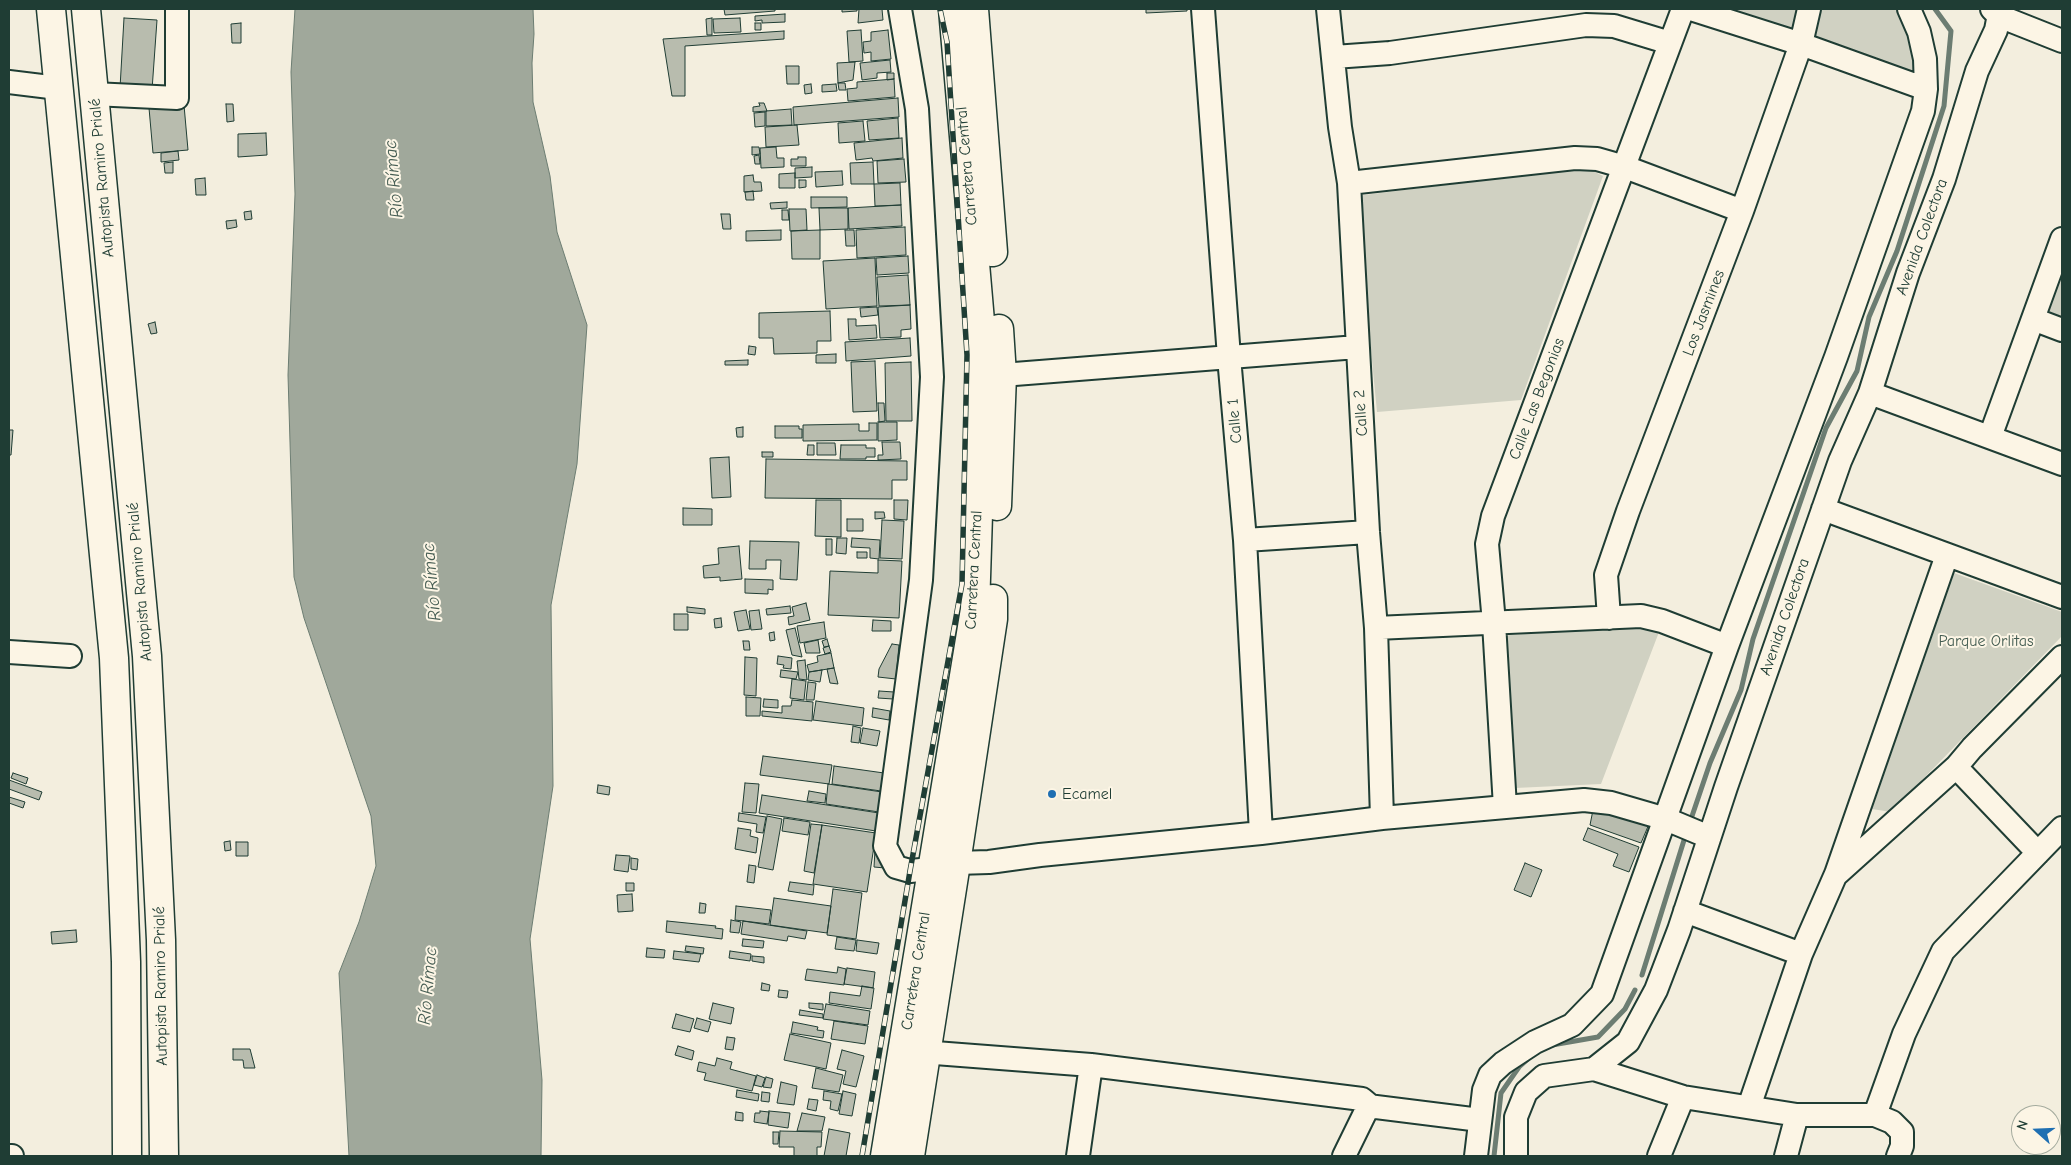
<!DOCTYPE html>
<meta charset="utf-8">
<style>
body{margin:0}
#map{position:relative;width:2071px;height:1165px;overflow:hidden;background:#f3eede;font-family:"Comic Neue",sans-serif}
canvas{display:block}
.frame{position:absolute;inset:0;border:10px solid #1f3d34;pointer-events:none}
.north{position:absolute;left:2011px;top:1105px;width:50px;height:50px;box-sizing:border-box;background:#fcf5e5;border:1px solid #a4ab9e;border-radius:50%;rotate:290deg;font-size:14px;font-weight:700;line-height:20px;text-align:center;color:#1f3d34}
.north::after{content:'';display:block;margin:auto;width:18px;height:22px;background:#1f6fb2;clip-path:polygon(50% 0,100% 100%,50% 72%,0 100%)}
</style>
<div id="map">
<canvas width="2071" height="1165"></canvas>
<div class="frame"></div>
<div class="north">N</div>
</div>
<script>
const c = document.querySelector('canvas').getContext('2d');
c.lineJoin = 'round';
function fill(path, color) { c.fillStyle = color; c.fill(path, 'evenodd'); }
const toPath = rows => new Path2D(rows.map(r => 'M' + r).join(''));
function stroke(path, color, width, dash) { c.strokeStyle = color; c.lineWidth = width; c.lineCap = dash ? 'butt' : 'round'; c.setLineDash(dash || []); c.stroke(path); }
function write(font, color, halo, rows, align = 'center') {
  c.font = font + ' "Comic Neue",sans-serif'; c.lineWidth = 4; c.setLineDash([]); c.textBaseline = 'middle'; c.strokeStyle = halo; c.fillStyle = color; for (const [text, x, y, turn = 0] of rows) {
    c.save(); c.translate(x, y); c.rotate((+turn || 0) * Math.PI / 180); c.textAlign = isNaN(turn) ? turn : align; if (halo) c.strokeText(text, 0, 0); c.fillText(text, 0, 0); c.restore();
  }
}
fill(toPath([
 [1706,9,1805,9,1799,40],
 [1814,9,1903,9,1922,82,1806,41],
 [1573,169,1593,171,1603,176,1521,400,1377,412,1356,196],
 [2062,274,2062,321,2047,315],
 [1954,573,2062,612,2062,636,1891,812,1872,809],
 [1632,625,1659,632,1601,784,1515,788,1499,636]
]), '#d0d1c2');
const water = toPath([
 [295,9,533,9,534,34,532,63,533,102,550,176,557,232,587,325,577,464,551,605,553,786,530,939,542,1080,541,1156,349,1156,339,973,359,922,376,866,371,816,304,618,294,577,288,375,295,194,291,72,295,9]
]);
fill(water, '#a0a89b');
stroke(water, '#6c7d72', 1);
stroke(toPath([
 [1690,822,1710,763,1741,690,1753,639,1826,428,1857,371,1869,317,1897,251,1944,106,1951,31,1935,9],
 [1642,975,1685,837],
 [1552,1045,1598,1037,1625,1009,1635,990],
 [1494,1156,1501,1093,1519,1067,1528,1059]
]), '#6c7d72', 5);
const building = toPath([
 [724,9,775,9,775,11,725,15,724,9],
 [842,9,857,9,857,11,842,12,842,9],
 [859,9,882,9,883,20,858,23,859,9],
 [1146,9,1187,9,1187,11,1146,13,1146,9],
 [785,14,785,22,762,23,762,20,755,21,755,16,785,14],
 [124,18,157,20,152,90,120,88,124,18],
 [712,18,712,35,707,35,706,19,712,18],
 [740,18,741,32,714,33,713,19,740,18],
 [241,23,241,43,232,43,231,24,241,23],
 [755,23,761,23,761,30,755,30,755,23],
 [861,30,863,61,849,62,847,31,861,30],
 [888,30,891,59,871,61,871,52,864,53,863,42,871,41,871,32,888,30],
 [784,31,784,39,685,46,685,96,672,96,663,39,784,31],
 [890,60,891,72,877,73,877,78,862,80,860,63,890,60],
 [855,62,853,80,838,83,837,63,855,62],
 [786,66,799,66,799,84,787,84,786,66],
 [887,73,894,73,894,79,887,80,887,73],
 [894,79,895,97,848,101,847,89,857,88,857,82,894,79],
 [838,83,845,83,846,90,839,90,838,83],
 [811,84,812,93,805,94,804,85,811,84],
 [836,84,837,91,822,92,822,85,836,84],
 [898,98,899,117,794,125,793,107,898,98],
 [759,103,764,103,767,111,753,112,753,107,760,106,759,103],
 [226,104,233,104,234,121,227,122,226,104],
 [184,105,188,150,153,153,149,108,184,105],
 [791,109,792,125,766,126,766,111,791,109],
 [765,112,765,126,755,127,754,113,765,112],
 [898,118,899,138,869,140,867,121,898,118],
 [863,121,865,141,839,143,838,123,863,121],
 [797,125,799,145,766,147,765,127,797,125],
 [266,133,267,155,238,157,238,134,266,133],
 [902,138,903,158,873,161,872,158,856,160,854,143,902,138],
 [752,147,759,147,760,154,752,155,752,147],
 [776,147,777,158,784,158,784,167,761,168,760,148,776,147],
 [178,151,179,160,161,162,161,153,178,151],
 [759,155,760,164,755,164,754,156,759,155],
 [798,157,806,157,806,166,791,166,791,159,798,159,798,157],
 [904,159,906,182,878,183,877,161,904,159],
 [173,162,173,173,165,173,164,163,173,162],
 [873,162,874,184,851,184,850,163,873,162],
 [812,167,812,177,795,178,795,168,812,167],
 [842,171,843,185,816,187,815,172,842,171],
 [795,173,795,188,779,188,779,174,795,173],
 [753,175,754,182,761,182,762,191,744,192,744,176,753,175],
 [205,178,206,195,196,195,195,179,205,178],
 [799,180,806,180,806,187,799,188,799,180],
 [900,183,901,205,875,206,874,184,900,183],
 [753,191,754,200,746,200,745,192,753,191],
 [811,197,847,197,847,207,811,208,811,197],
 [787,202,787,208,771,209,770,203,787,202],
 [901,205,902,226,849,229,848,208,901,205],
 [819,208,848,208,848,229,820,230,819,208],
 [789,209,806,209,807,230,790,231,789,209],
 [782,210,788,210,789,220,782,220,782,210],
 [251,211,252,219,245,220,244,212,251,211],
 [721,214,730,214,731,229,723,229,721,214],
 [236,220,237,227,227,229,226,221,236,220],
 [905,227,906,255,857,258,856,230,905,227],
 [781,230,781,240,746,241,746,231,781,230],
 [820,230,820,259,792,259,791,231,820,230],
 [845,230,854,230,855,246,846,246,845,230],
 [908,256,909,273,877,275,876,258,908,256],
 [875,258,877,306,826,309,823,261,875,258],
 [908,275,910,305,879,306,877,277,908,275],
 [910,305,911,329,901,330,901,337,880,338,878,307,910,305],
 [877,307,878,315,861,317,860,308,877,307],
 [830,311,831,341,817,341,817,353,774,354,773,338,759,338,759,313,830,311],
 [848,319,856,319,856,326,876,325,877,338,849,340,848,319],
 [155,322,157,333,151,334,148,324,155,322],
 [910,338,911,356,846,361,845,342,910,338],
 [749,346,756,347,755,355,748,354,749,346],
 [836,354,836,363,816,363,816,355,836,354],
 [748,360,748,365,725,365,725,361,748,360],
 [875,361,877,411,853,412,851,362,875,361],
 [911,362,912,421,886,421,885,363,911,362],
 [878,403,884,403,885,421,879,422,878,403],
 [878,422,897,422,897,440,878,441,878,422],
 [869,423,877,423,877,440,803,441,803,425,859,424,859,431,869,431,869,423],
 [775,426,799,426,799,429,802,429,802,438,775,438,775,426],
 [743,427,743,437,737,437,736,428,743,427],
 [9,430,13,430,11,455,9,455,9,430],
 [882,442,900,442,901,459,878,460,878,455,883,455,882,442],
 [817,443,835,443,836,455,817,455,817,443],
 [808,445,814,445,814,455,807,455,808,445],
 [841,445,866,445,866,448,875,448,875,457,866,457,866,459,840,459,841,445],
 [762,452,773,452,773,457,762,457,762,452],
 [729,457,731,497,712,498,710,458,729,457],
 [766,459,907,461,907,480,892,480,892,499,765,498,766,459],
 [816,500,841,500,841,537,815,536,816,500],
 [894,500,908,500,907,520,894,519,894,500],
 [683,508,712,509,712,525,683,525,683,508],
 [875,512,884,512,885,518,875,519,875,512],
 [847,519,863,519,863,531,847,531,847,519],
 [882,520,904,521,902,559,880,558,882,520],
 [837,538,847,538,846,554,836,553,837,538],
 [852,538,880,540,879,559,870,558,870,548,851,547,852,538],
 [826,539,832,539,832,555,826,555,826,539],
 [750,541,799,542,797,580,780,579,781,560,766,560,766,569,749,569,750,541],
 [739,546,742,579,720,581,720,577,704,578,703,566,719,564,718,548,739,546],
 [857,552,867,552,867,558,857,558,857,552],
 [878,560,902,561,899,618,828,615,830,571,878,573,878,560],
 [745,579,773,580,773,590,768,589,768,594,745,593,745,579],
 [806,603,810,620,789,625,788,617,794,616,792,607,806,603],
 [790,606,791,613,767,615,766,609,790,606],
 [687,607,705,609,705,614,687,612,687,607],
 [746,610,750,629,738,631,734,612,746,610],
 [759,610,762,629,751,630,749,611,759,610],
 [674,614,688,614,688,630,674,630,674,614],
 [721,618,722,627,715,628,714,619,721,618],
 [873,620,891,621,891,631,872,631,873,620],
 [824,622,826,638,800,643,797,626,824,622],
 [795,628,802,657,792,655,786,630,795,628],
 [774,632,775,640,770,641,769,633,774,632],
 [827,639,829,646,824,647,822,641,827,639],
 [818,640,820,653,806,653,804,643,818,640],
 [743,641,749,641,750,650,744,650,743,641],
 [892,644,899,645,896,679,878,677,879,669,892,644],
 [829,646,831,652,825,654,823,648,829,646],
 [831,653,834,668,809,672,807,665,818,662,817,656,831,653],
 [778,656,792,658,791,669,783,668,784,665,777,664,778,656],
 [745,657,757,658,756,696,744,695,745,657],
 [805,660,807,680,799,679,797,661,805,660],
 [834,668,838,684,830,683,827,669,834,668],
 [781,670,798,672,796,679,780,677,781,670],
 [822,670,820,682,808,680,809,672,822,670],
 [792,679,806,681,804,700,790,698,792,679],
 [808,682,816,683,814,700,806,700,808,682],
 [879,691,894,692,893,699,878,698,879,691],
 [746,697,761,698,760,716,746,716,746,697],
 [764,699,778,700,778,708,763,707,764,699],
 [792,700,813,702,812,721,762,716,762,711,782,713,782,706,791,706,792,700],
 [816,701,864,708,862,726,813,720,816,701],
 [873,708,890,711,889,720,872,717,873,708],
 [853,726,861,728,859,743,851,742,853,726],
 [863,728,880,731,877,746,860,743,863,728],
 [763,756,832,765,829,784,760,775,763,756],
 [834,766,884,773,881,791,832,784,834,766],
 [13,773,28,778,26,784,11,778,13,773],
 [9,780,42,792,39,800,9,789,9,780],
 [745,783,759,784,756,813,742,812,745,783],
 [828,784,882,792,879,812,826,804,828,784],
 [598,785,610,787,609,795,597,793,598,785],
 [809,791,826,794,825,803,807,801,809,791],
 [762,795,879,813,876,831,759,813,762,795],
 [9,797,25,802,23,808,9,803,9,797],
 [1593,810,1649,824,1641,843,1590,825,1593,810],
 [739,813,766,817,763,833,756,832,757,824,738,821,739,813],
 [767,816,782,819,773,870,758,867,767,816],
 [784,818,810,822,808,835,782,831,784,818],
 [811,824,822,825,814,873,804,871,811,824],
 [822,825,876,833,867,892,813,884,822,825],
 [738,828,751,830,750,836,758,838,756,853,735,849,738,828],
 [1588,828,1639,847,1629,872,1613,866,1618,854,1583,840,1588,828],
 [230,841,231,850,225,851,224,842,230,841],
 [236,842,248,842,248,856,236,856,236,842],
 [875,850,885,868,874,867,875,850],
 [616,855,630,856,628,872,614,870,616,855],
 [631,858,638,859,637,870,631,869,631,858],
 [1525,863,1542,870,1531,897,1514,890,1525,863],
 [749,865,756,866,754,883,747,882,749,865],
 [790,882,814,885,813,895,788,891,790,882],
 [626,883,634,883,634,891,626,891,626,883],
 [833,889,862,893,856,939,827,935,833,889],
 [632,894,633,911,618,912,617,895,632,894],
 [774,898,831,906,827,933,770,925,774,898],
 [700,903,706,904,705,913,699,913,700,903],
 [736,906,771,910,769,924,735,920,736,906],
 [731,920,741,922,739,933,730,932,731,920],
 [667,921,716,926,715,928,723,929,722,939,666,932,667,921],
 [743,921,807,931,805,939,788,936,787,941,741,934,743,921],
 [76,930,77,942,52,944,51,932,76,930],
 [837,937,856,940,854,951,835,949,837,937],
 [743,939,764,941,763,948,742,946,743,939],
 [857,940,879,943,877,954,856,951,857,940],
 [686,946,704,948,703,954,685,951,686,946],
 [647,948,665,950,664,958,646,957,647,948],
 [674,951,701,954,699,962,673,959,674,951],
 [730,951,751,954,750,961,729,958,730,951],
 [752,956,764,957,764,963,752,961,752,956],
 [838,967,846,969,844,985,805,980,807,969,837,973,838,967],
 [847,968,875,972,873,988,844,984,847,968],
 [762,983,770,985,769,991,761,990,762,983],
 [862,986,874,988,871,1009,829,1003,830,992,860,996,862,986],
 [779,990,788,991,787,998,778,997,779,990],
 [713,1003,734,1008,731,1024,709,1019,713,1003],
 [809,1003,823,1004,823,1010,809,1008,809,1003],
 [826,1004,870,1011,868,1025,823,1019,826,1004],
 [800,1010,823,1014,823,1018,799,1015,800,1010],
 [676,1014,694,1019,690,1032,672,1028,676,1014],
 [697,1018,711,1022,708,1032,694,1028,697,1018],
 [834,1021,868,1026,865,1044,831,1039,834,1021],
 [793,1022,818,1027,817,1030,824,1031,823,1038,791,1033,793,1022],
 [790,1034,831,1043,826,1069,784,1060,790,1034],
 [727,1037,735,1038,733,1050,725,1049,727,1037],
 [678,1046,694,1051,692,1060,675,1055,678,1046],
 [233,1049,250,1049,255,1068,244,1068,243,1060,233,1060,233,1049],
 [842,1050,864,1056,856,1087,843,1084,846,1071,837,1069,842,1050],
 [717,1058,732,1062,730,1069,756,1076,752,1091,704,1080,706,1073,697,1071,699,1062,715,1066,717,1058],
 [816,1068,843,1075,839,1092,812,1088,816,1068],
 [757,1075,765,1078,762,1087,754,1085,757,1075],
 [766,1077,773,1079,771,1088,763,1087,766,1077],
 [781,1082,797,1086,794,1105,777,1103,781,1082],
 [737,1090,759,1094,758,1101,736,1097,737,1090],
 [824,1091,842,1094,838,1111,830,1109,831,1101,823,1100,824,1091],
 [843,1091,856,1094,852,1116,839,1114,843,1091],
 [762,1092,770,1093,769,1102,761,1101,762,1092],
 [809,1099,818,1100,816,1111,807,1109,809,1099],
 [760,1111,769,1112,767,1124,754,1122,755,1113,760,1113,760,1111],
 [769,1111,790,1113,788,1128,768,1125,769,1111],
 [736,1112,743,1113,743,1121,735,1120,736,1112],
 [802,1113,825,1117,822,1131,797,1131,802,1113],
 [829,1129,850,1133,846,1156,824,1156,829,1129],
 [780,1131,822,1132,821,1147,817,1147,817,1156,794,1156,794,1147,779,1147,780,1131],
 [773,1132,779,1132,778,1144,773,1144,773,1132]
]);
fill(building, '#b8bcae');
stroke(building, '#1f3d34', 1);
const minor = toPath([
 [900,9,917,109,932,377,921,580,885,846,896,867,910,871,932,869,956,863,989,862,1040,855,1261,833,1382,818,1584,800,1611,803,1666,819,1709,837],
 [1203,9,1229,357,1245,540,1261,833],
 [1328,9,1340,127,1349,183,1368,532,1376,628,1382,818],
 [1691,9,1801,44,1926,89],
 [1992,9,1999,16,2062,41],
 [1334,57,1390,53,1586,25,1614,26,1670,43],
 [9,82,58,88],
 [93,94,177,98,177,9],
 [1349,183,1575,158,1597,159,1625,167,1742,211],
 [2033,319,2062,330],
 [1002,375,1357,347],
 [1870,393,2062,464],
 [1990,437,2062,239],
 [1823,509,2062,597],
 [1245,540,1368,532],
 [1609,618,1606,575,1628,511,1742,211,1801,44,1809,9],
 [1376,628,1641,616,1662,621,1727,646],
 [9,652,70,656],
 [1956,767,2038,853],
 [1505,807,1494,623,1487,544,1493,516,1683,9],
 [1837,874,1956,767,1972,748,2062,657],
 [1685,911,1801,954],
 [909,1051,1091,1065,1362,1099,1368,1104,1367,1109,1344,1156],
 [1594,1069,1683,1097,1797,1115,1875,1115,1892,1122,1902,1132,1902,1146,1898,1156],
 [1368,1106,1480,1120],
 [1749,1107,1801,954,1836,874,1947,555],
 [1875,1115,1904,1034,1943,951,2062,828],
 [9,1156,12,1156],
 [1078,1156,1091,1065],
 [1476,1156,1484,1090,1490,1075,1503,1063,1535,1042,1572,1025,1602,994,1727,646,1836,357,1923,111,1926,89,1925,59,1919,32,1909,9],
 [1516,1156,1516,1117,1526,1092,1544,1076,1594,1069,1628,1042,1656,990,1679,930,1726,787,1840,461,1870,393,1908,273,1944,179,1977,71,1996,30,2000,9],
 [1659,1156,1683,1097],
 [1786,1156,1797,1115]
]);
const highway = toPath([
 [51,9,114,658,126,962,127,1156],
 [86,9,147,656,161,940,164,1156],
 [974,9,993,252],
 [997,506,1002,375,999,329],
 [885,1156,975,609,983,356,953,9],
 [910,1156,956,863,993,619,993,599]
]);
stroke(minor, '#1f3d34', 26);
stroke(highway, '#1f3d34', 31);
stroke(minor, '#fcf5e5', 22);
stroke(highway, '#fcf5e5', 28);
const rail = toPath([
 [862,1156,910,871,962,584,967,355,947,42,940,9]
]);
stroke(rail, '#1f3d34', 5.5);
stroke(rail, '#fcf5e5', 4, [11]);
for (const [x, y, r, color] of [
 [1052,794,5,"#1f6fb2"]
]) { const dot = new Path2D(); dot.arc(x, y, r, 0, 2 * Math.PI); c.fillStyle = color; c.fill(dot); stroke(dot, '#fcf5e5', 2); }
write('16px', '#1f3d34', '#fcf5e5', [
 ["Carretera Central",967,166,-95],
 ["Autopista Ramiro Prialé",102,178,-95],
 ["Avenida Colectora",1922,237,-70],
 ["Los Jasmines",1704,313,-69],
 ["Calle Las Begonias",1537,399,-69],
 ["Calle 2",1361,413,-94],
 ["Calle 1",1235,421,-95],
 ["Carretera Central",974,570,-87],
 ["Autopista Ramiro Prialé",140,582,-95],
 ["Avenida Colectora",1785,617,-71],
 ["Carretera Central",916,971,-81],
 ["Autopista Ramiro Prialé",161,986,-91]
]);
write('16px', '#425b50', '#fcf5e5', [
 ["Parque Orlitas",1986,641]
]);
write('16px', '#1f3d34', '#fcf5e5', [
 ["Ecamel",1062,794]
], 'left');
write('italic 18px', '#465d53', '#fcf5e5', [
 ["Río Rímac",394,179,-95],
 ["Río Rímac",432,582,-95],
 ["Río Rímac",428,986,-85]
]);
</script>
